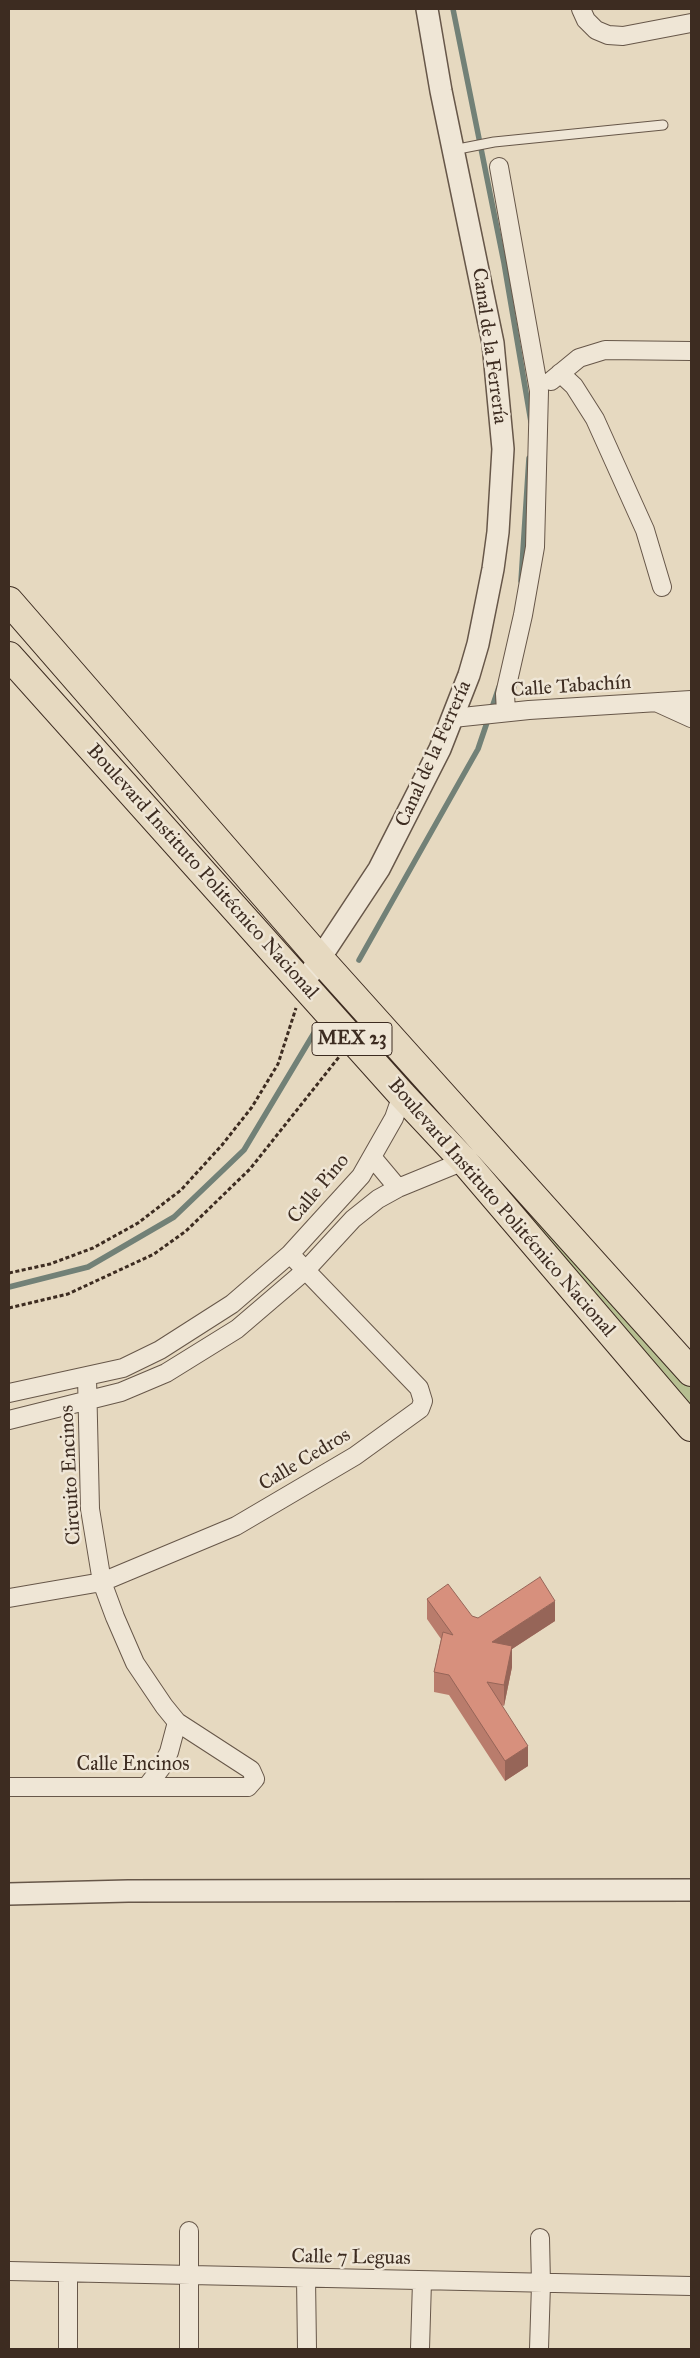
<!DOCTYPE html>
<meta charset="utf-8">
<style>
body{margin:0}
#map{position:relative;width:700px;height:2358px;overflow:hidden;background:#e6d9c0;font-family:"IM FELL Great Primer",serif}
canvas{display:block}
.frame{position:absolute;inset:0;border:10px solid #3d2c21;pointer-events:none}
</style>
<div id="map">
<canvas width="700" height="2358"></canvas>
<div class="frame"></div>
</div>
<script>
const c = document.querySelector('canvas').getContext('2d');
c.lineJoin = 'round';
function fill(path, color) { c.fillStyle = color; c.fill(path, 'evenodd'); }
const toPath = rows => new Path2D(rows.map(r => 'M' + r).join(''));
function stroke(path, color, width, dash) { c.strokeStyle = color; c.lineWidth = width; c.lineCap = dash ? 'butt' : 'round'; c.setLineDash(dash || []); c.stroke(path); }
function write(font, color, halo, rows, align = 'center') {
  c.font = font + ' "IM FELL Great Primer",serif'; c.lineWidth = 5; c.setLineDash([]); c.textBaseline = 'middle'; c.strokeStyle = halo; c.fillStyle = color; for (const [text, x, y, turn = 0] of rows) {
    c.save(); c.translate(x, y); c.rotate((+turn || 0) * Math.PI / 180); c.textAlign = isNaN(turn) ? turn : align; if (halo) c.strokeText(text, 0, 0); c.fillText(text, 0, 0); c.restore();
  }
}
fill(toPath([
 [511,1178,691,1384,691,1411,499,1189]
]), '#b6bf91');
stroke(toPath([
 [453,9,504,263,531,422],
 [521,581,529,458],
 [359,960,478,749,499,687],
 [9,1287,88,1267,174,1217,244,1150,323,1018]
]), '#728177', 5.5);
const service = toPath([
 [453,150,494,142,663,125]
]);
const minor = toPath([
 [581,9,586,20,596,30,608,35,623,36,691,23],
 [499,167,539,391,535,547,523,615,505,694,506,712],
 [560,373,574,386,595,419,645,530,662,587],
 [551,381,579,358,605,350,691,351],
 [658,703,691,718],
 [453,718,529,710,691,700],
 [372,1157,398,1188],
 [9,1393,123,1368,160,1350,232,1304,290,1254,361,1176,394,1118,402,1095],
 [9,1420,121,1392,166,1373,237,1329,306,1270,353,1219,378,1199,398,1188,464,1161],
 [9,1598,102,1582,236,1526,355,1456,420,1409,423,1401,419,1388,290,1254],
 [148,1785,161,1768,169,1752,177,1722],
 [9,1787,248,1787,255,1779,251,1770,177,1722,164,1706,135,1663,115,1617,102,1582,90,1509,87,1377],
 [9,2271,691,2286],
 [306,2278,307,2349],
 [68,2349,68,2273],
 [189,2349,189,2231],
 [420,2349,422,2281],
 [539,2349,541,2284,540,2238]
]);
const tertiary = toPath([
 [303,984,379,869,440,749,469,675,478,644,493,569,498,532,503,449,493,343,441,91,427,9],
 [9,1894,128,1891,691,1890]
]);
const primary = toPath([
 [9,601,321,960,691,1372],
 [9,656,402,1095,464,1161,691,1427]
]);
stroke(service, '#675749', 11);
stroke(minor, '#675749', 20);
stroke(tertiary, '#675749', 24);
stroke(primary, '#3d2c21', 30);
stroke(toPath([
 [9,1273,50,1264,93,1248,138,1223,181,1190,222,1145,252,1107,278,1064,296,1008],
 [9,1308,68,1294,154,1254,186,1231,250,1169,339,1057]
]), '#3d2c21', 3, [4, 2.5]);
stroke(service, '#efe6d6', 9);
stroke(minor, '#efe6d6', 18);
stroke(tertiary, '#efe6d6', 21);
stroke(primary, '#e6d9c0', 28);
fill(toPath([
 [427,1599,472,1616,478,1618,555,1621,512,1649,512,1667,504,1706,502,1705,528,1766,505,1781,449,1695,434,1692,434,1672,441,1639,427,1619]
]), '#b97c6c');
fill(toPath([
 [555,1601,555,1621,512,1649,512,1667,504,1706,504,1685,492,1642],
 [528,1746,528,1766,505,1781,505,1761]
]), '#966558');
const building = toPath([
 [540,1577,555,1601,492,1642,512,1646,504,1685,487,1682,528,1746,505,1761,449,1675,434,1672,443,1632,453,1635,427,1599,448,1584,472,1616,478,1618,540,1577]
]);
fill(building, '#d7907d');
stroke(building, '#966558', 1);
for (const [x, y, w] of [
 [352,1039,80]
]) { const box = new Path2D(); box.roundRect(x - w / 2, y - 16.5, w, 33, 4); c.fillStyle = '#efe6d6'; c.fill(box); stroke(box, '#3d2c21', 1); }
write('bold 19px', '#3d2c21', null, [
 ["MEX 23",352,1039]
]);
write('20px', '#3d2c21', '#efe6d6', [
 ["Canal de la Ferrería",489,346,82],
 ["Calle Tabachín",571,687,-4],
 ["Canal de la Ferrería",434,754,-66],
 ["Boulevard Instituto Politécnico Nacional",202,872,48],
 ["Calle Pino",319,1189,-50],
 ["Boulevard Instituto Politécnico Nacional",501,1208,49],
 ["Calle Cedros",305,1460,-31],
 ["Circuito Encinos",71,1475,-93],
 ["Calle Encinos",133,1765],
 ["Calle 7 Leguas",351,2258,1]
]);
</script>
